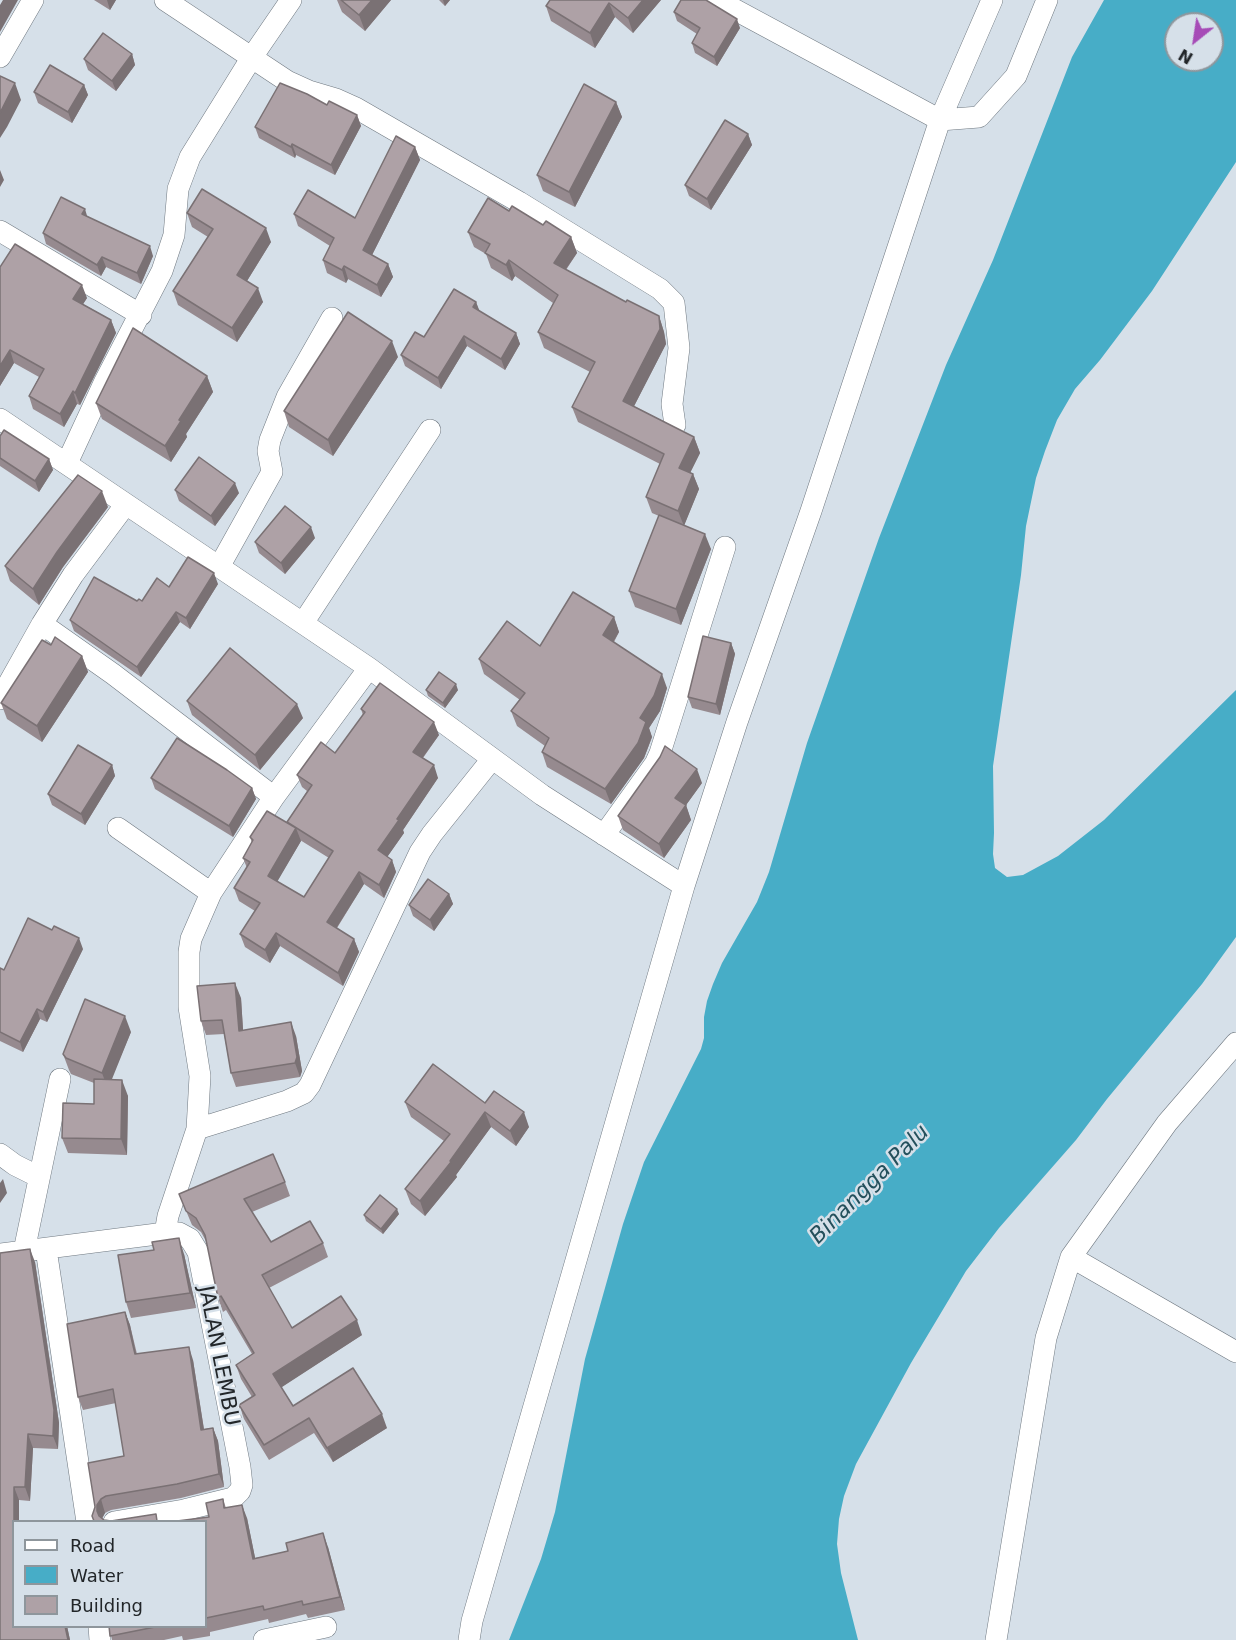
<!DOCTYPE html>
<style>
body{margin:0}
#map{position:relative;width:1236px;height:1640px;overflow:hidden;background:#d6e0e9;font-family:"DejaVu Sans",sans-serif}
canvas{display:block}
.legend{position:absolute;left:12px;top:1520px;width:195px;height:108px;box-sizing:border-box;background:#d6e0e9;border:2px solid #8e969c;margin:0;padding:8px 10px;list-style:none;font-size:18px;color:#222629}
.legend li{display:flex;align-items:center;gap:12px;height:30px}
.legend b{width:30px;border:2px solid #8e969c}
.north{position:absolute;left:1164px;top:12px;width:60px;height:60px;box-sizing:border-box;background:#d6e0e9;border:2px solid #8e969c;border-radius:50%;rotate:210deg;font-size:16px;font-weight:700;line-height:24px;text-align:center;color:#222629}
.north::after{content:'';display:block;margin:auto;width:21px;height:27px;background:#a64cb7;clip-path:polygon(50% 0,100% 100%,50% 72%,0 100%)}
</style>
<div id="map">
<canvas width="1236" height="1640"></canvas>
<ul class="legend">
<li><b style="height:8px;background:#fff"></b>Road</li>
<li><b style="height:16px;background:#47adc7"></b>Water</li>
<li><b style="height:16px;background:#aea1a6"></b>Building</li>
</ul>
<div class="north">N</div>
</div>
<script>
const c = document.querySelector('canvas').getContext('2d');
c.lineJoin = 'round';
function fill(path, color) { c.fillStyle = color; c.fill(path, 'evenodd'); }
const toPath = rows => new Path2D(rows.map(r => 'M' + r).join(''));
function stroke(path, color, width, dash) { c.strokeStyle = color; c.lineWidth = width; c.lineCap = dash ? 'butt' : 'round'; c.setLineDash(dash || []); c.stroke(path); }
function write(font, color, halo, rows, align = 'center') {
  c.font = font + ' "DejaVu Sans",sans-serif'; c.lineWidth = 5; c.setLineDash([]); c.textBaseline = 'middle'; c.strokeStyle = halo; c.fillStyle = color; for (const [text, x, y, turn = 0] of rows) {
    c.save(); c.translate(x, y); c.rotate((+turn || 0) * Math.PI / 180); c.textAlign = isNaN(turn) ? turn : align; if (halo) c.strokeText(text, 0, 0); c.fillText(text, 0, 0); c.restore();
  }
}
fill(toPath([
 [1104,0,1236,0,1236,162,1152,291,1100,360,1075,389,1057,420,1045,451,1036,478,1026,526,1021,575,993,766,994,833,993,854,995,868,1007,877,1023,875,1058,856,1104,820,1236,690,1236,937,1202,984,1107,1099,1076,1140,999,1228,966,1271,911,1363,856,1464,844,1496,839,1519,837,1544,841,1573,858,1640,509,1640,541,1559,555,1512,585,1359,623,1224,644,1162,701,1049,704,1038,704,1017,707,1001,713,984,722,963,757,902,769,872,807,743,879,538,946,365,993,260,1072,57],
 [1176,24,1212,24,1212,60,1176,60]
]), '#47adc7');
const street = toPath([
 [165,0,287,81,309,91,336,99,356,108,519,202,660,289,674,303,679,348,672,404,675,425],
 [717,0,940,120,979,117,1016,76,1047,0],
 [0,57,33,0],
 [0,231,141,315],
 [0,419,369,668,542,795,684,886],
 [67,463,105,381,162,271,174,235,178,189,190,157,252,57,291,0],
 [219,567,272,472,268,451,270,440,287,397,332,318],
 [303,623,430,430],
 [42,624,113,674,274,797],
 [0,699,42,624,73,575,126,504],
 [118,828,211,893],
 [604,835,655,764,660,753,725,547],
 [197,1129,287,1101,304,1093,310,1085,420,852,432,834,492,759],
 [0,1154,15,1165,39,1177],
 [165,1233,168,1216,197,1129,200,1076,189,1007,189,952,191,939,211,893,274,797,369,668],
 [46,1249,87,1522],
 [24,1251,60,1079],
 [0,1254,165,1233,179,1233,190,1239,198,1252,240,1467,242,1485,240,1491,233,1498,184,1510,114,1522],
 [1071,1257,1236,1352],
 [99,1626,100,1640],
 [264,1640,326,1627],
 [469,1640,472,1621,684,886,737,722,811,511,940,120,992,0],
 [996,1640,1046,1338,1071,1257,1167,1123,1236,1043]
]);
stroke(street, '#6f7880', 22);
stroke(street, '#fff', 21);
fill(toPath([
 [94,0,116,0,110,10],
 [337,0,391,0,365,31,342,12],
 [439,0,450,0,445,6],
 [661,0,633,33,615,17,595,48,551,21,546,6],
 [674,12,740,28,717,66,695,53,692,43,697,34,677,21],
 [132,54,135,65,116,91,88,70,84,59],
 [84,85,88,95,72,123,38,103,34,92],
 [616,102,622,117,575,207,543,191,537,175],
 [327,105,357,115,361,126,335,175,296,155,295,158,259,138,255,127],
 [748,134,752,145,711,210,689,196,685,185],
 [415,147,420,160,372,255,388,264,393,277,381,297,348,279,346,283,327,273,323,260,330,246,298,226,294,214,355,218],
 [509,211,571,237,577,253,566,270,626,302,659,316,664,332,666,344,634,406,694,437,700,453,690,473,693,474,699,489,684,525,711,549,681,625,635,607,629,591,659,516,652,513,646,497,660,464,578,422,572,407,590,372,544,348,538,332,553,303,515,276,512,281,491,268,486,254,474,247,468,232],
 [187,213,271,242,247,281,263,302,237,342,178,305,173,291,208,237,192,227],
 [88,217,153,256,141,284,106,267,101,276,46,244,43,233],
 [0,267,87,298,83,304,111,320,116,333,80,405,77,404,64,427,33,409,29,396,39,377,14,363,0,386],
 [476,302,479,311,516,333,520,344,505,370,467,346,441,389,405,366,401,355,424,337],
 [398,357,333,456,289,427,284,411],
 [207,376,213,392,186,434,187,437,171,462,102,419,96,403],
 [0,436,49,459,53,470,39,492,0,466],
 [175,490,239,493,215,526,179,501],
 [108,507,63,567,39,605,10,581,5,566],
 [315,538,285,574,259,553,255,542],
 [218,584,190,629,180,622,141,677,74,631,70,620,137,601,142,601,169,587],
 [614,617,619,632,614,642,667,688,660,711,649,728,652,737,644,758,611,804,547,767,542,752,545,746,517,726,511,711,520,700,484,674,479,659,540,646],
 [731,643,735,654,720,715,692,708,688,697],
 [51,645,82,656,88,672,42,742,7,719,1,703],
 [426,690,458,690,445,708,428,696],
 [187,701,303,718,260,770,192,715],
 [361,709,439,735,423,758,438,778,403,830,404,833,387,857,392,860,396,872,384,898,364,884,337,928,354,939,359,952,343,986,280,946,270,963,245,947,240,934,255,911,239,901,234,888,247,868,243,858,252,843,250,837,288,824,287,822,307,791,302,787,297,775,335,753,363,715],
 [300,840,329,858,304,897,277,881,301,841],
 [112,765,115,776,85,825,52,805,48,794],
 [151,778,252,788,256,799,233,837,155,789],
 [702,783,686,805,691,820,664,858,623,830,618,816],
 [449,894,453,904,434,931,413,916,409,905],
 [83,949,47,1022,40,1019,23,1052,0,1041,0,968,4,970],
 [241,998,243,1030,296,1036,302,1071,300,1077,236,1087,231,1073,224,1034,206,1035,201,1021],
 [131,1032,111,1079,128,1096,127,1155,68,1153,62,1138,94,1104,94,1083,71,1074,69,1070,63,1054],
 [405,1102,485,1103,529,1127,516,1146,491,1127,456,1175,457,1177,425,1216,411,1204,405,1189,444,1141,411,1117],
 [285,1182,290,1196,252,1212,271,1242,323,1243,328,1257,269,1288,292,1328,362,1335,281,1387,293,1406,387,1428,333,1462,314,1433,269,1460,244,1419,239,1405,252,1397,241,1379,236,1365,252,1354,226,1310,223,1312,218,1298,207,1243,201,1232,192,1225,179,1194],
 [399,1214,383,1234,366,1221,364,1215],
 [184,1254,196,1308,131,1318,126,1302],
 [35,1262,59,1423,58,1449,33,1448,30,1501,19,1500,19,1521,14,1521,67,1626,70,1640,0,1640],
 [125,1312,130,1325,137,1354,193,1360,204,1429,213,1428,218,1441,224,1487,181,1498,111,1510,105,1513,102,1519,104,1520,111,1521,94,1521,95,1507,124,1456,116,1403,83,1410,78,1397],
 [223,1499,226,1508,247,1518,255,1558,328,1547,345,1610,308,1618,306,1614,269,1623,268,1619,210,1632,210,1636,186,1640,183,1640,182,1636,164,1640,112,1640,109,1626,206,1626,206,1521]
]), '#968a8f');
fill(toPath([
 [3,0,18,0,0,32,0,5],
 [107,0,116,0,110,10],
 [372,0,391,0,365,31,359,15],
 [443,0,450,0,445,6],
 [643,0,661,0,633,33,628,18],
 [609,3,615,17,595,48,590,33],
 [737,19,740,28,717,66,714,57],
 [132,54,135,65,116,91,112,81],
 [15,83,21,100,7,127,0,138,0,113],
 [84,85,88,95,72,123,68,112],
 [616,102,622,117,575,207,569,192],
 [357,115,361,126,335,175,331,165],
 [748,134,752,145,711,210,707,199],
 [292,144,296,155,295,158,291,147],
 [415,147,420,160,368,263,363,250],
 [0,170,4,180,0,187],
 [85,209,88,219,82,214],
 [266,228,271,242,242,289,237,275],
 [571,237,577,253,559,279,554,263],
 [150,246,153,256,141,284,137,273],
 [102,257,106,267,101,276,97,265],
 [509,260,515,276,512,281,506,265],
 [388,264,393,277,381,297,377,285],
 [344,266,348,279,346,283,342,270],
 [82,285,87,298,78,312,73,299],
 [258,288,263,302,237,342,232,328],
 [476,302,480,312,473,307],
 [659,316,664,332,666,344,629,416,623,401],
 [111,320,116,333,80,405,75,393],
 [516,333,520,344,505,370,501,359],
 [464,336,467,346,441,389,438,378],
 [392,341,398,357,333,456,328,440],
 [10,350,14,363,0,386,0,366],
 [207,376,213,392,186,434,187,437,171,462,165,446,179,420],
 [73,391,77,404,64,427,60,414],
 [694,437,700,453,685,483,679,468],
 [49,459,53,470,39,492,35,481],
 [693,474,699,489,684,526,678,511],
 [235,483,239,493,215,526,211,516],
 [102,491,108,507,63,567,39,605,33,589,57,552],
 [311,527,315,538,285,574,281,563],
 [705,534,711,549,681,625,676,609],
 [214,573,218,584,190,629,186,618],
 [176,612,180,622,141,677,137,667],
 [614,617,619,632,609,649,603,635],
 [731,643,735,654,720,715,716,704],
 [82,656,88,672,42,742,37,726],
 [662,674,667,688,660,711,649,728,652,737,644,758,611,804,605,789],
 [456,684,458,690,445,708,443,703],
 [297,704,303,718,260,770,255,755],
 [434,722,439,735,418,764,413,752],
 [112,765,115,776,85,825,81,814],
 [434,765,438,778,403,830,404,833,383,863,378,850,397,819],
 [697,769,702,783,681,812,675,798],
 [252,788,256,799,233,837,229,826],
 [686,805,691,820,664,858,659,844],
 [296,828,301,841,273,889,268,876],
 [392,860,396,872,384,898,379,885],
 [359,872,364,884,332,935,327,922],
 [449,894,453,904,434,931,430,920],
 [276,933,280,946,270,963,265,950],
 [79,938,83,949,47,1022,43,1012],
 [354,939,359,952,343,986,338,973],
 [235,983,241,998,244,1045,239,1031],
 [37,1009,40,1019,23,1052,20,1042],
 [125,1016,131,1032,108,1089,102,1073],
 [291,1022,296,1036,302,1071,300,1077,295,1063],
 [122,1080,128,1096,127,1155,121,1139],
 [485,1112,491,1127,456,1175,457,1177,425,1216,420,1201],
 [524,1112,529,1127,516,1146,510,1131],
 [3,1179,7,1193,0,1203,0,1183],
 [397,1209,399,1214,383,1234,381,1229],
 [179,1238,184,1254,196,1308,190,1293],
 [30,1249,35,1262,59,1423,58,1449,53,1436],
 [125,1312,130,1325,139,1368,135,1354],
 [357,1320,362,1335,279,1389,273,1374],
 [189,1347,193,1360,206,1443,201,1430],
 [382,1414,387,1428,333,1462,327,1448],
 [213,1428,218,1441,224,1487,219,1474],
 [28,1434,33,1448,30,1501,25,1487],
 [14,1487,19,1500,19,1521,14,1521],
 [101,1499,105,1513,102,1518,102,1521,97,1511,97,1505],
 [242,1505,247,1518,258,1572,253,1559],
 [323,1533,328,1547,345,1610,340,1597],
 [65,1626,67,1626,70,1640,68,1640]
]), '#7a7174');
const building = toPath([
 [341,0,372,0,359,15,341,0],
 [550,0,643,0,628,18,609,3,590,33,546,6,550,0],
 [681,0,706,0,737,19,714,57,692,43,700,28,674,12,681,0],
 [103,33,132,54,112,81,84,59,103,33],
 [50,65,84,85,68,112,34,92,50,65],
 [0,76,15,83,0,113,0,76],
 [280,83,307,94,327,105,329,101,357,115,331,165,292,144,291,147,255,127,280,83],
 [584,84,616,102,569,192,537,175,584,84],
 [725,120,748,134,707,199,685,185,725,120],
 [396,136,415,147,363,250,388,264,377,285,344,266,342,270,323,260,334,238,294,214,308,190,355,218,396,136],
 [202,189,266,228,237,275,258,288,232,328,173,291,213,229,187,213,202,189],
 [61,197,85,209,82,214,150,246,137,273,102,257,97,265,43,233,61,197],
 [488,198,509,211,512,206,543,225,546,221,571,237,554,263,626,302,627,300,659,316,660,329,623,401,694,437,679,468,693,474,678,511,646,497,664,454,572,407,595,362,538,332,558,295,509,260,506,265,485,253,490,244,468,232,488,198],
 [15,244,82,285,73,299,111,320,75,393,73,391,60,414,29,396,44,369,10,350,0,366,0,267,15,244],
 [454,289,476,302,473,307,516,333,501,359,464,336,438,378,401,355,415,332,424,337,454,289],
 [348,312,392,341,328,440,284,411,348,312],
 [133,328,207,376,179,420,181,421,165,446,96,403,133,328],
 [4,430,49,459,35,481,0,458,0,436,4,430],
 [199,457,235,483,211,516,175,490,199,457],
 [78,475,102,491,57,552,33,589,5,566,78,475],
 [285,506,311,527,281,563,255,542,285,506],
 [659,515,705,534,676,609,629,591,659,515],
 [188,557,214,573,186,618,176,612,137,667,70,620,94,577,137,601,139,599,142,601,157,578,169,587,188,557],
 [573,592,614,617,603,635,662,674,654,696,640,718,646,722,638,743,605,789,542,752,549,738,511,711,525,693,479,659,507,621,540,646,573,592],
 [703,636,731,643,716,704,688,697,703,636],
 [55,637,82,656,37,726,1,703,42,640,51,645,55,637],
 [230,648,297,704,255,755,187,701,230,648],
 [439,672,456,684,443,703,426,690,439,672],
 [380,683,434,722,413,752,434,765,397,819,399,820,378,850,392,860,379,885,359,872,327,922,354,939,338,973,276,933,265,950,240,934,260,903,234,888,250,862,243,858,253,840,250,837,267,811,296,828,268,876,304,897,333,851,287,822,312,785,297,775,321,742,335,753,365,712,361,709,380,683],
 [177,738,227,770,252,788,229,826,151,778,177,738],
 [78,745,112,765,81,814,48,794,78,745],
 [665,746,697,769,675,798,686,805,659,844,618,816,660,757,665,746],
 [428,879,449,894,430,920,409,905,428,879],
 [28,918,52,930,54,926,79,938,43,1012,37,1009,20,1042,0,1032,0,968,4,970,28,918],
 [235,983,239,1031,291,1022,297,1057,295,1063,231,1073,222,1020,201,1021,197,986,235,983],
 [85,999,125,1016,102,1073,66,1058,63,1054,85,999],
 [433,1064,485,1103,494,1091,524,1112,510,1131,485,1112,450,1161,451,1162,420,1201,405,1189,450,1134,405,1102,433,1064],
 [94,1079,122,1080,121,1139,62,1138,63,1103,94,1104,94,1079],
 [273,1154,285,1182,244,1199,271,1242,310,1221,323,1243,262,1275,292,1328,341,1296,357,1320,273,1374,293,1406,353,1368,382,1414,327,1448,309,1418,264,1445,239,1405,255,1395,236,1365,254,1353,221,1296,218,1298,205,1235,196,1218,186,1211,179,1194,273,1154],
 [380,1195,397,1209,381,1229,364,1215,380,1195],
 [179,1238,190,1293,126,1302,118,1255,154,1250,152,1242,179,1238],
 [30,1249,54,1410,53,1436,28,1434,25,1487,14,1487,14,1626,65,1626,68,1640,0,1640,0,1253,30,1249],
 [125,1312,135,1354,189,1347,201,1430,213,1428,219,1474,177,1484,106,1496,101,1499,97,1505,97,1511,99,1516,104,1520,111,1521,156,1514,157,1521,94,1521,92,1516,95,1507,88,1463,124,1456,113,1389,78,1397,67,1324,125,1312],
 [223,1499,224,1508,242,1505,253,1559,288,1551,286,1543,323,1533,340,1597,303,1605,302,1601,264,1610,263,1606,206,1618,206,1521,177,1521,209,1517,206,1503,223,1499],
 [109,1626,160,1626,110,1636,109,1626]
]);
fill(building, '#aea1a6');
stroke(building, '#7a7174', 1.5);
write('21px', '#222629', '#d6e0e9', [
 ["JALAN LEMBU",218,1356,79]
]);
write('italic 22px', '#24505c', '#d6e0e9', [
 ["Binangga Palu",870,1185,-45]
]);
</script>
